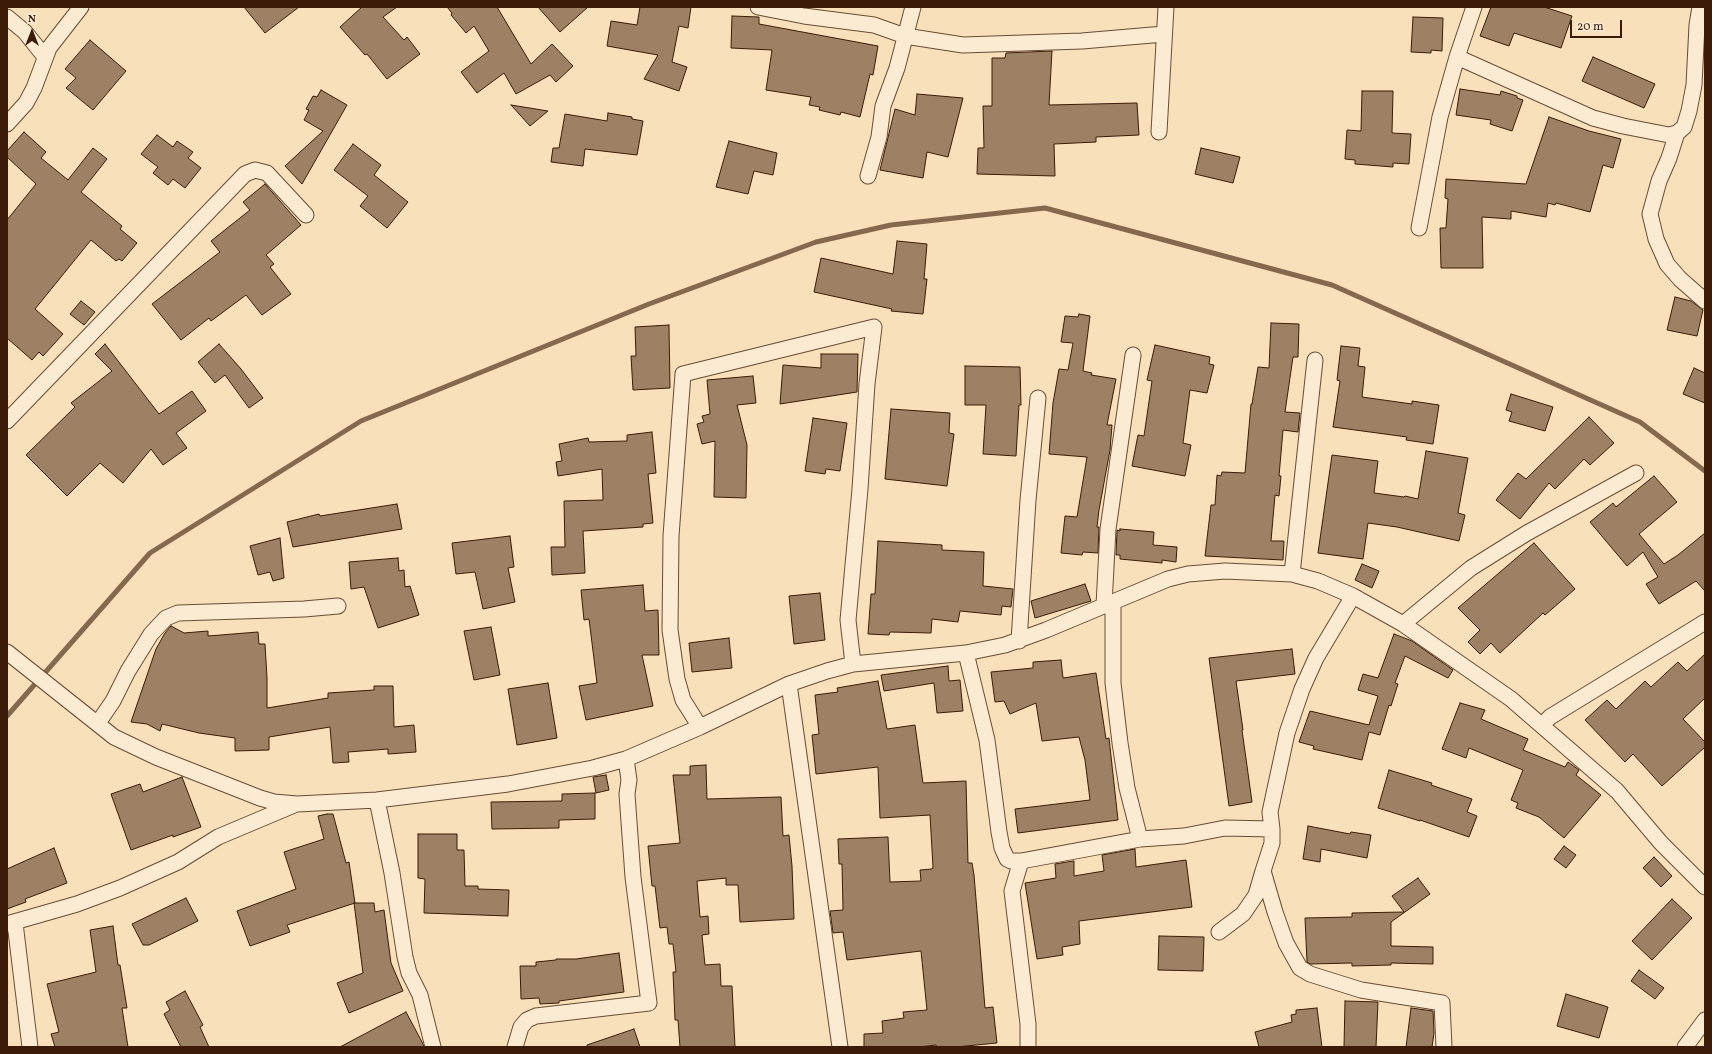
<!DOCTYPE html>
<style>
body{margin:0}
#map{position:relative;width:1712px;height:1054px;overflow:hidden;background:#f7e0ba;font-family:Vollkorn,serif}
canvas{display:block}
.frame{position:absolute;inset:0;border:8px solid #3b1b07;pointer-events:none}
.north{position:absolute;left:12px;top:12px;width:40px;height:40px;-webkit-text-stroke:3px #faebd2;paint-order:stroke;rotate:0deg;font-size:11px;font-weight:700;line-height:16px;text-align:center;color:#3b1b07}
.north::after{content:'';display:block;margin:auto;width:14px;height:18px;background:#3b1b07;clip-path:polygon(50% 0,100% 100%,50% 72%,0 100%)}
.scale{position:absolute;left:1570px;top:20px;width:52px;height:18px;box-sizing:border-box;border:2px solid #3b1b07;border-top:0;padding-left:5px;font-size:12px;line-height:14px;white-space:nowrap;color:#3b1b07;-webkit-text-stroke:3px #faebd2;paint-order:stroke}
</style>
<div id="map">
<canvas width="1712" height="1054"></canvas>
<div class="frame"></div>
<div class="north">N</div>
<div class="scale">20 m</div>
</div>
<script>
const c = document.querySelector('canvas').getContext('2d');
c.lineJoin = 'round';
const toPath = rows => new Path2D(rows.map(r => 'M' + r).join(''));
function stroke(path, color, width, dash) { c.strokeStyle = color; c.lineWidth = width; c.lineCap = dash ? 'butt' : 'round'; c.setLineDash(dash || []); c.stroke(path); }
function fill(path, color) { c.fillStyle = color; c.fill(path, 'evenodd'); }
stroke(toPath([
 [7,716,150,553,361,421,649,304,816,242,891,225,1045,208,1332,285,1640,422,1705,471]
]), '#85694e', 5);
const building = toPath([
 [244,7,299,7,265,33,244,7],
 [362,7,397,7,383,17,404,40,407,37,420,54,387,79,367,54,365,55,340,27,362,7],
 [447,7,497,7,531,64,552,44,573,66,556,82,550,75,516,94,504,73,477,93,461,72,489,51,474,26,466,33,451,15,452,13,447,7],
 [538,7,588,7,560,32,538,7],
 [640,7,691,7,688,28,679,26,672,62,687,67,679,91,644,79,658,55,607,46,611,21,637,25,640,7],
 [1491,7,1544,7,1572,16,1561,48,1514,33,1509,46,1480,36,1491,7],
 [732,16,759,17,759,24,878,46,873,75,870,74,860,117,841,112,840,115,819,110,820,107,809,105,811,97,766,90,772,50,731,48,732,16],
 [1413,17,1443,18,1442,51,1431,50,1431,53,1411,52,1413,17],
 [90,40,126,71,93,110,66,88,76,78,65,69,90,40],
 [1052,51,1049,105,1137,103,1139,135,1096,137,1096,142,1054,144,1055,176,977,174,978,148,984,148,983,106,992,106,992,58,1005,58,1006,53,1052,51],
 [1593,57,1655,84,1644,108,1582,81,1593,57],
 [1460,89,1500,95,1501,91,1517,96,1517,98,1523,100,1512,131,1490,124,1491,120,1456,115,1460,89],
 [321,90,347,105,302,184,285,166,323,131,304,120,309,110,306,109,313,96,317,97,321,90],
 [1362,91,1393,91,1392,133,1411,134,1409,164,1393,163,1393,167,1355,164,1355,160,1345,159,1347,130,1361,131,1362,91],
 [917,94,963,98,948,157,927,152,923,178,880,170,895,109,915,115,917,94],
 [511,105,548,111,530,126,511,105],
 [608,113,632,117,632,119,643,121,637,155,585,149,583,166,551,162,553,148,559,148,565,114,607,121,608,113],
 [1549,117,1589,131,1621,139,1613,168,1603,165,1590,212,1556,203,1555,205,1548,203,1546,217,1511,211,1511,219,1482,217,1483,268,1441,268,1440,228,1446,228,1448,199,1445,198,1446,179,1526,184,1549,117],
 [24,132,46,152,41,158,68,180,93,148,107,159,81,192,122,226,120,229,137,243,122,261,119,259,116,261,91,240,35,309,63,334,43,356,39,352,32,360,7,338,7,220,36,184,7,157,7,151,24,132],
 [157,135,173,147,177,141,193,152,188,158,201,168,185,188,173,179,168,185,153,173,158,167,141,154,157,135],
 [729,141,777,153,773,175,754,171,748,194,716,187,729,141],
 [353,144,381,165,374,175,408,202,387,228,360,206,368,196,334,170,353,144],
 [1201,148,1240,157,1233,183,1195,174,1201,148],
 [265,184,301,225,266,255,274,264,270,267,291,294,262,315,246,295,211,321,209,318,181,340,152,304,220,252,211,241,250,210,243,202,265,184],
 [897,241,927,244,924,279,927,279,923,314,891,311,892,309,814,292,821,258,893,274,897,241],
 [1675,297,1691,301,1703,310,1697,336,1667,330,1675,297],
 [81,301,95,312,84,325,70,314,81,301],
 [1079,314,1090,316,1083,371,1092,373,1091,375,1116,379,1107,425,1112,425,1110,450,1099,510,1097,527,1099,527,1098,553,1083,552,1082,555,1061,553,1065,516,1077,517,1087,457,1049,454,1053,403,1059,369,1068,370,1073,343,1061,342,1065,316,1078,317,1079,314],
 [1271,323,1299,324,1298,357,1293,357,1285,412,1300,413,1298,432,1283,430,1279,476,1281,476,1279,496,1275,495,1271,541,1284,541,1283,560,1205,556,1211,505,1215,505,1217,475,1221,476,1222,472,1245,473,1251,404,1252,404,1258,367,1269,368,1271,323],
 [669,325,670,388,633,390,631,356,636,356,635,327,669,325],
 [105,344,159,414,192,391,206,411,176,433,187,448,163,465,151,449,123,483,100,463,67,496,26,455,75,407,71,403,112,371,95,354,105,344],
 [219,344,241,369,263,398,249,408,225,375,215,383,198,362,219,344],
 [1155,345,1210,357,1209,364,1214,365,1207,393,1190,390,1183,443,1191,445,1185,476,1132,466,1138,435,1144,436,1152,381,1147,380,1155,345],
 [1341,346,1360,348,1358,366,1365,367,1362,397,1412,404,1412,401,1439,405,1433,444,1406,440,1407,437,1333,427,1340,381,1337,380,1341,346],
 [821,354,858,354,857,392,780,404,783,365,821,368,821,354],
 [965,366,1020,367,1021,405,1019,405,1016,456,983,454,986,405,965,405,965,366],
 [1694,368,1705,373,1705,403,1683,394,1694,368],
 [753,376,756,403,737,405,747,445,746,498,714,497,715,441,702,444,697,424,704,422,702,416,710,414,707,380,753,376],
 [1511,394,1553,407,1545,431,1509,421,1512,412,1506,410,1511,394],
 [891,409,950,413,949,433,954,434,947,486,885,479,891,409],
 [1589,417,1614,443,1590,465,1584,459,1555,489,1549,483,1520,519,1496,500,1518,473,1526,479,1589,417],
 [813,418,847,423,840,471,826,469,825,474,805,471,813,418],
 [652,432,656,473,648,474,653,523,643,524,643,527,583,531,585,573,552,575,551,547,565,547,564,501,603,500,602,469,558,476,556,462,562,461,559,444,588,438,589,442,627,441,627,435,652,432],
 [1426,451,1468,458,1458,513,1465,515,1459,541,1397,527,1368,523,1363,559,1318,553,1332,455,1378,461,1374,493,1404,497,1405,496,1418,499,1426,451],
 [1654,476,1677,502,1639,534,1664,564,1678,555,1705,533,1705,591,1696,581,1659,604,1646,584,1658,577,1643,552,1627,566,1590,522,1613,503,1616,507,1654,476],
 [397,504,402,529,293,547,287,522,319,514,320,516,397,504],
 [1120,529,1154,532,1153,545,1177,547,1176,562,1162,560,1162,563,1120,559,1120,555,1116,555,1117,530,1120,531,1120,529],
 [510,536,514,567,508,568,515,602,483,609,475,572,456,574,452,543,510,536],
 [280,538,284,578,273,581,270,572,258,575,250,546,280,538],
 [878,541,942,545,942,550,984,552,983,586,1013,589,1011,607,1002,606,1001,615,960,611,958,622,932,619,931,633,890,632,889,635,868,634,871,594,875,594,878,541],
 [1534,543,1575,589,1545,615,1543,613,1500,653,1491,643,1480,654,1468,642,1480,630,1458,608,1534,543],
 [398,558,399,571,404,570,405,587,410,586,419,615,378,628,364,587,351,589,349,562,398,558],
 [1362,564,1379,571,1372,588,1355,580,1362,564],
 [1085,584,1091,601,1035,618,1031,601,1085,584],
 [643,585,645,611,658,610,659,655,642,655,653,706,586,720,579,686,597,683,589,619,584,620,581,590,643,585],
 [820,593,825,640,794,644,789,596,820,593],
 [171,626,184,633,208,631,208,636,258,632,259,644,265,644,267,678,267,708,328,698,328,693,374,690,374,686,393,686,394,727,414,725,416,752,388,754,388,749,348,752,349,762,333,763,330,727,269,737,269,750,235,751,235,738,199,733,162,724,160,731,147,724,131,722,156,649,165,633,171,626],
 [491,627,500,675,474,680,464,631,491,627],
 [1394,634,1412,641,1453,670,1448,678,1405,656,1395,683,1398,684,1391,706,1389,705,1380,735,1369,732,1362,760,1313,749,1314,746,1299,742,1310,711,1369,725,1378,696,1358,690,1363,674,1378,678,1394,634],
 [729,638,732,668,692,672,689,643,729,638],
 [1292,649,1295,674,1236,681,1243,730,1242,730,1252,802,1229,806,1209,658,1292,649],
 [1705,654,1705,698,1683,719,1705,742,1705,747,1662,786,1633,754,1625,762,1585,720,1607,700,1616,709,1645,681,1651,687,1678,662,1687,671,1705,654],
 [1061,660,1063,678,1096,673,1106,739,1109,738,1118,820,1018,833,1015,809,1090,800,1085,760,1079,737,1042,741,1036,703,1010,714,1004,701,995,702,991,672,1033,668,1033,662,1061,660],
 [948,666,949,681,960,680,963,711,937,713,934,683,884,691,881,675,948,666],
 [878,681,887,729,915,725,923,783,966,781,968,863,972,863,974,875,985,1008,993,1007,997,1043,956,1047,936,1047,936,1045,919,1047,864,1047,864,1034,883,1033,882,1021,904,1018,903,1012,927,1010,921,951,847,960,843,932,833,933,830,911,843,910,842,864,839,864,838,839,888,837,890,882,921,881,920,870,932,869,933,867,930,815,880,818,878,767,816,774,812,735,819,734,815,695,838,692,837,688,878,681],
 [548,683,557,738,517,745,508,689,548,683],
 [1460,703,1485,710,1481,719,1528,739,1523,750,1565,767,1568,762,1579,770,1576,775,1601,795,1564,838,1539,817,1516,808,1518,803,1511,800,1523,770,1469,748,1466,758,1442,749,1460,703],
 [706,765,707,799,781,797,783,836,789,835,792,866,794,919,740,922,738,885,726,885,726,878,697,881,700,917,708,916,709,934,702,935,705,965,720,964,721,986,732,986,735,1047,680,1047,678,1020,675,1020,673,972,676,972,673,944,669,944,667,927,660,928,655,886,652,886,648,846,680,843,673,775,690,775,690,766,706,765],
 [1389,770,1432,783,1431,785,1472,799,1467,812,1477,816,1469,837,1420,820,1420,821,1378,808,1389,770],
 [606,775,609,790,596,793,593,777,606,775],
 [182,777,201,827,173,837,173,835,131,850,111,794,140,784,143,792,182,777],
 [595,793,595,819,559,820,559,828,492,829,491,802,562,801,562,794,595,793],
 [327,814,333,814,346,863,349,862,355,903,287,925,290,932,250,946,237,911,296,889,284,852,324,839,318,816,327,814],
 [1308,826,1350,834,1351,832,1371,835,1367,858,1321,849,1320,862,1303,859,1308,826],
 [418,834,457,834,457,850,464,850,465,886,478,886,478,889,509,890,508,916,424,913,425,879,418,878,418,834],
 [1564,846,1576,855,1566,868,1554,859,1564,846],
 [54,848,67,883,25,899,26,902,7,909,7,869,54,848],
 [1135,849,1136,867,1186,860,1192,907,1079,921,1080,944,1062,947,1063,955,1037,959,1025,883,1056,878,1055,864,1073,861,1074,861,1074,876,1104,871,1102,855,1135,849],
 [1654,857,1672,876,1661,887,1643,868,1654,857],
 [1418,878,1430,894,1391,922,1391,946,1433,947,1433,964,1391,963,1391,965,1352,966,1352,963,1310,964,1307,962,1305,918,1352,917,1352,913,1404,912,1392,896,1418,878],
 [186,898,198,921,149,945,143,945,132,924,186,898],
 [1672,899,1692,918,1652,960,1632,941,1672,899],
 [354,903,374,903,375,912,384,910,391,963,403,991,349,1013,337,983,363,973,354,903],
 [113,926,118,965,120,965,127,1008,122,1008,128,1047,55,1047,51,1034,59,1032,47,984,96,972,90,930,113,926],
 [1159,936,1204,937,1203,971,1158,970,1159,936],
 [619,953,624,992,559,1001,559,1003,540,1004,539,998,521,999,520,966,536,966,536,962,556,960,556,959,576,959,619,953],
 [1639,970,1664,988,1655,999,1631,981,1639,970],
 [185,991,203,1025,200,1027,209,1047,181,1047,164,1014,170,1010,166,1002,185,991],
 [1566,994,1608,1007,1599,1038,1557,1026,1566,994],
 [1345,1001,1378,1002,1376,1047,1344,1047,1345,1001],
 [1317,1008,1322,1047,1259,1047,1255,1032,1292,1022,1291,1015,1296,1014,1296,1010,1317,1008],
 [1411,1008,1433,1011,1434,1033,1432,1047,1406,1047,1411,1008],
 [406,1012,422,1042,424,1047,340,1047,406,1012],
 [634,1029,640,1047,587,1047,587,1045,634,1029]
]);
fill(building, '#9d8164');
stroke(building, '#3b1b07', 1);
const street = toPath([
 [758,7,804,16,874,25,905,36,963,45,1082,41,1164,34],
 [7,17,25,32,45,57],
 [1457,57,1593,118,1623,126,1669,135,1677,133,1684,127,1689,111,1694,85,1697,25,1700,7],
 [7,124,26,103,34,88,49,48,81,7],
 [1159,132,1166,7],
 [1677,133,1669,158,1659,181,1650,214,1656,239,1667,264,1680,279,1705,301],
 [868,176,879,137,883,106,897,68,913,7],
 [1419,228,1440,117,1457,57,1474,7],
 [7,421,245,174,255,170,267,173,306,215],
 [1292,574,1315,360],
 [1353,596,1316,658,1302,689,1287,733,1270,812,1272,829,1272,843,1263,871,1275,912,1286,943,1300,968,1310,974,1361,990,1442,1003,1444,1047],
 [1113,602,1113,683,1120,743,1127,788,1140,839],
 [1104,605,1108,529,1133,355],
 [1403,624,1471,568,1527,533,1636,473],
 [1019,641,1028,500,1038,398],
 [7,652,114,737,156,757,260,798,274,802,297,804,377,800,508,784,593,768,626,759,700,727,789,684,827,671,853,664,966,653,1005,645,1046,630,1168,579,1188,574,1225,571,1292,574,1318,581,1353,596,1403,624,1511,699,1617,791,1661,843,1705,887],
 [966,653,987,740,999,832,1002,848,1007,859,1011,861,1021,861,1140,839,1184,836,1225,828,1272,829],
 [789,684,840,1047],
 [98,723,113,701,128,671,151,634,166,618,178,613,304,609,338,606],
 [1542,725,1550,717,1705,622],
 [700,727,683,700,677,679,670,630,671,536,683,374,874,327,867,384,860,489,848,620,853,664],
 [377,800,392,873,405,957,409,973,420,995,433,1047],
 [1021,861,1012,891,1028,1024,1028,1047],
 [15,923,30,1047],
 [7,924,77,904,120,888,178,862,218,837,294,805],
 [1219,932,1243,914,1256,895,1263,871],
 [515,1047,521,1027,527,1020,536,1016,649,1003,633,877,627,794,629,780,626,759],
 [1685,1047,1705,1020]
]);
stroke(street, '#6a4c34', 17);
stroke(street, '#faebd2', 15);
</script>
